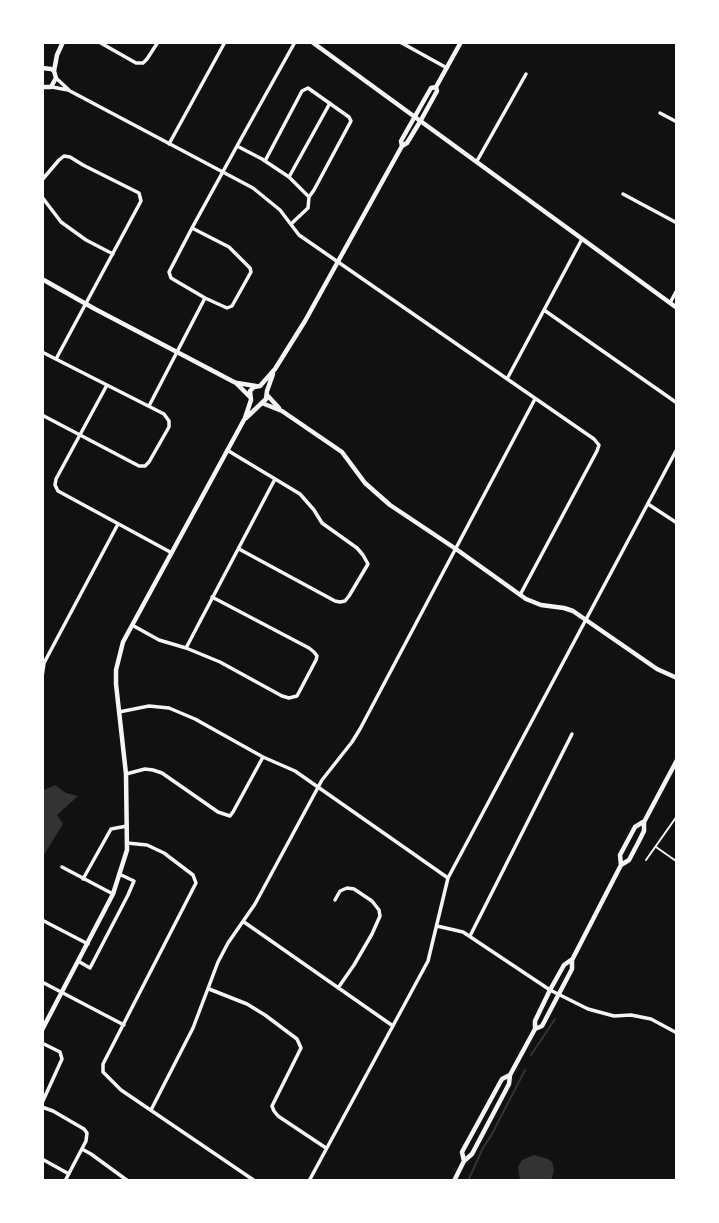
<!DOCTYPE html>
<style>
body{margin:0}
#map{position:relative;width:719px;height:1223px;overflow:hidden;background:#111;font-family:Poppins,sans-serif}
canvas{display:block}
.frame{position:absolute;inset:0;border:44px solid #fff;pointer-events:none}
</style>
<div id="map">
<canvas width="719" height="1223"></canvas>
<div class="frame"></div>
</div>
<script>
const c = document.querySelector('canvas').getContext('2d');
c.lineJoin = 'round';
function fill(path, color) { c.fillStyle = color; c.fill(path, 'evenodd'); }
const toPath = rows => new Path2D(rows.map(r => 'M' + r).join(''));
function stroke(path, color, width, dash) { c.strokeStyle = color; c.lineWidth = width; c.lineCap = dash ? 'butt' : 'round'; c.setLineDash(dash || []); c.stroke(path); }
fill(toPath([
 [42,781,44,790,55,785,66,793,78,796,57,815,63,824,42,858],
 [534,1155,548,1159,552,1162,554,1170,551,1181,520,1181,518,1167,522,1160]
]), '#333');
stroke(toPath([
 [531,1055,555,1019],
 [468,1181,483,1148,492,1134,525,1070]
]), '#333', 2);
stroke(toPath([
 [656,847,676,861],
 [646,860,677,816]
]), '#f5f5f5', 2);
stroke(toPath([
 [99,42,136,63,143,63,147,59,158,42],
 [400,42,447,68],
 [56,78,70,91,253,188,280,210,299,235,594,439,599,445,597,451,520,595],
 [52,87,68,90],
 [660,113,677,122],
 [169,144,225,42],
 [237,146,262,159,289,177,309,197,308,208,291,224],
 [265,161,302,91,308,88,349,117,351,121,314,190,309,197],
 [477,161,526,74],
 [289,177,330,103],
 [42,180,59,160,64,156,70,157,83,165,139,193,141,201,56,359],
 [623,194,677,223],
 [42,197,61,222,86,240,113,254],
 [192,228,229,247,250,268,251,272,232,306,227,308,205,298,171,278,169,272,192,228,237,146,295,42],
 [670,303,677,290],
 [544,310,677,403],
 [42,352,164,414,169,421,169,427,149,462,145,466,139,466,42,415],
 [507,379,582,239],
 [107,385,56,479,55,485,58,491,172,553],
 [149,406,205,298],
 [227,450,300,494,314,510,322,523,357,548,363,555,368,564,349,596,345,601,340,602,335,601,239,549],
 [648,504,677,523],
 [132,625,159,640,186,648,220,662,282,696,289,698,297,696,316,660,317,656,314,652,309,648,212,597],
 [186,648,275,479],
 [42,677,44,663,118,524],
 [119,712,149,706,169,708,195,719,263,757,295,771,448,878],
 [126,774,145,769,153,770,162,773,218,812,230,816,233,812,263,757],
 [127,843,147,845,164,853,193,875,196,883,103,1064,103,1072,121,1090,255,1181],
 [62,867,113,894],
 [83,879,111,829,127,826],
 [335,900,340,891,347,888,354,889,372,901,379,910,380,916,372,934,354,965,338,988],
 [42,920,88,944],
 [244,922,393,1026],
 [437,926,463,932,550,990,588,1009,614,1016,631,1015,651,1019,677,1033],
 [470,936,572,734],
 [78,961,90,968,128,895,134,881,119,874],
 [42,982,124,1025],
 [209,989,247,1004,265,1015,297,1039,301,1048,272,1106,274,1111,278,1116,326,1148],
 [42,1043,60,1052,62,1059,42,1103],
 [42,1107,53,1111,84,1129,87,1133,86,1141,65,1181],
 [151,1110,193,1028,218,962,228,943,255,904,322,780,352,742,360,729,535,399],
 [82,1149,91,1154,128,1181],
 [42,1159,69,1174],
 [309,1181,428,961,448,878,677,449]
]), '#f5f5f5', 3.5);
stroke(toPath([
 [42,68,51,69,54,71,56,78,51,87,42,87],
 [54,71,57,55,63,42],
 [402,146,401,141,431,88,436,87],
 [42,279,95,309,236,383,250,397],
 [237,383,256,386],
 [267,395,279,408],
 [262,403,282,411,342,452,365,483,390,505,456,549,526,599,541,605,564,608,573,611,657,669,677,678],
 [246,418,266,399,267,391,273,374],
 [42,1030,113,894,127,850,126,774,116,684,116,670,123,642,245,418,251,400,250,391,254,387,260,386,275,369,305,321,402,146,407,143,421,120,437,91,436,87,461,42]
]), '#f5f5f5', 4.5);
stroke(toPath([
 [312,42,677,308],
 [621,865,620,855,635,827,643,822],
 [535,1029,542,1026,572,969,572,960,621,865,629,860,638,843,644,831,644,822,677,760],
 [464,1161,462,1152,502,1079,510,1075],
 [454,1181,464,1161,472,1154,509,1084,510,1075,535,1029,535,1021,550,990,564,965,571,960]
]), '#f5f5f5', 4.5);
</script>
